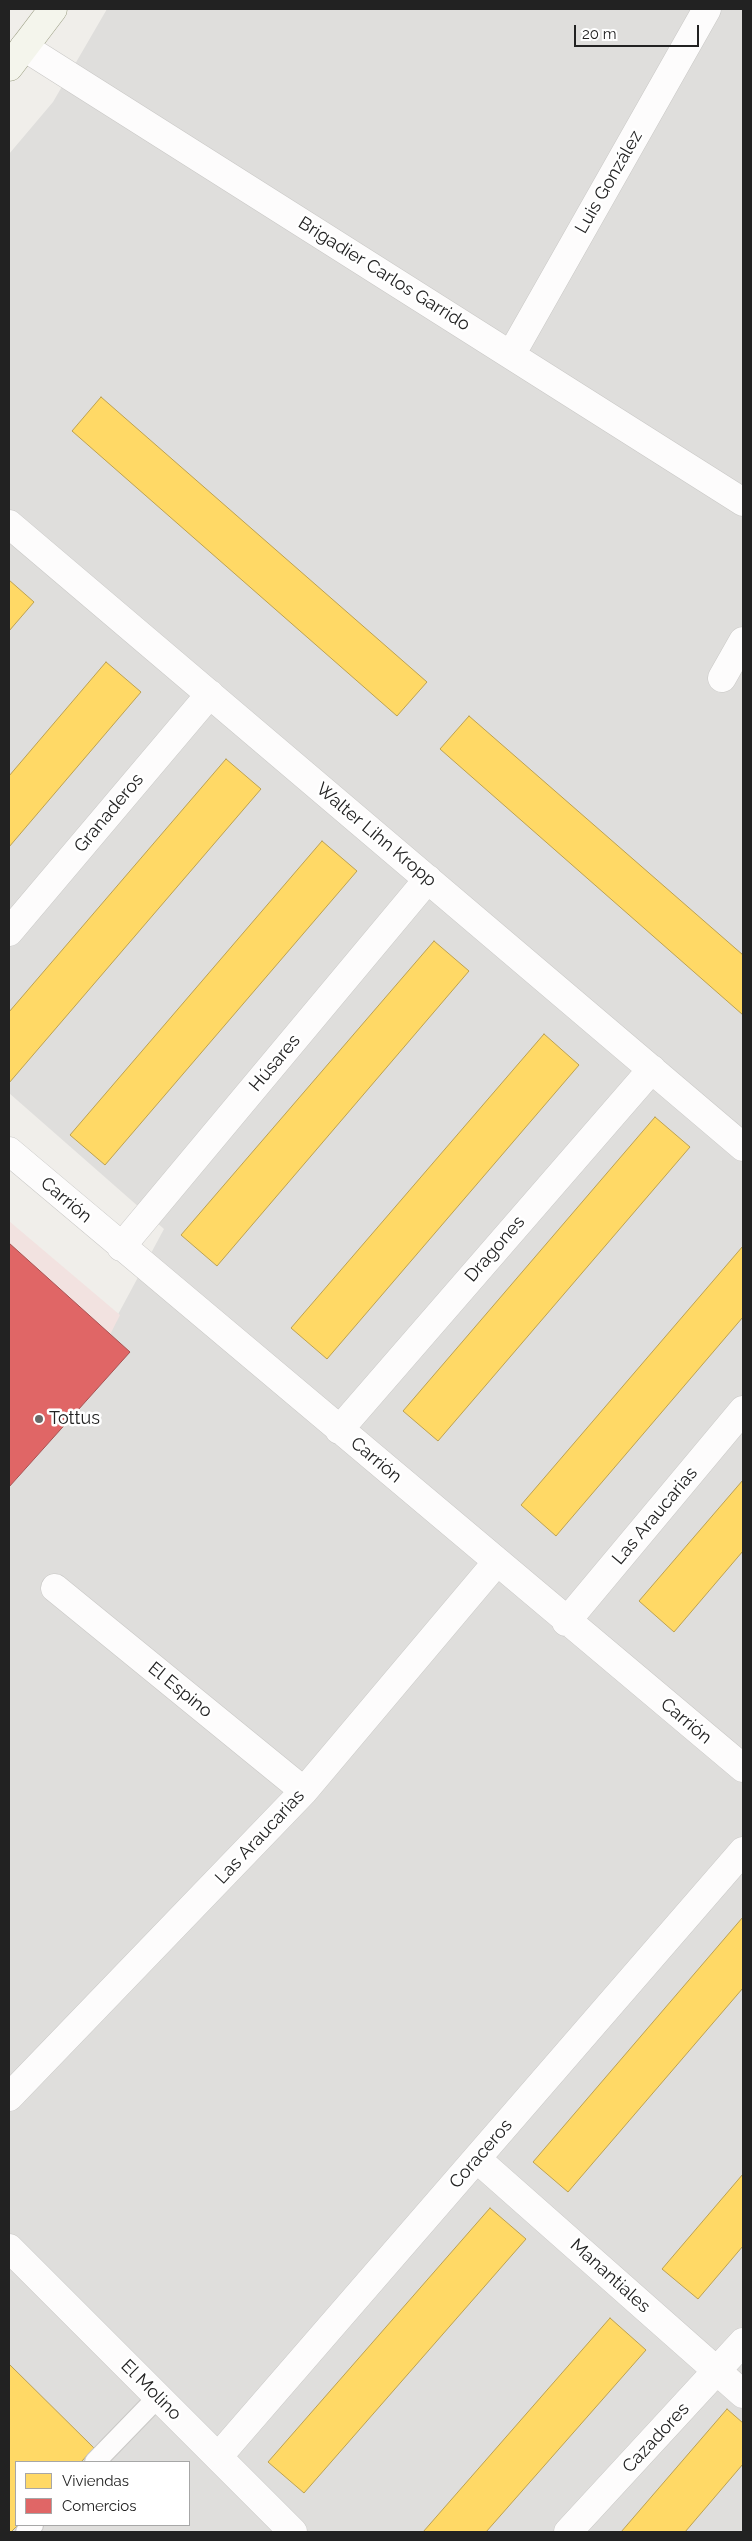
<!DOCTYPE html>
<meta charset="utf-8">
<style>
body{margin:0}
#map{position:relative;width:752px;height:2541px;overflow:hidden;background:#f0eeea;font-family:Raleway,sans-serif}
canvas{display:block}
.frame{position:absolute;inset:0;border:10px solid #222;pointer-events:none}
.legend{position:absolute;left:15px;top:2461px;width:175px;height:65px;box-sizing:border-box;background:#fff;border:1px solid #a7a7a7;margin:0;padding:6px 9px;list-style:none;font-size:15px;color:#222}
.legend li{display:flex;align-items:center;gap:10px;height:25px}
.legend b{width:25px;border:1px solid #a7a7a7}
.scale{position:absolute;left:574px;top:25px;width:125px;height:22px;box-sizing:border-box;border:2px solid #222;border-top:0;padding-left:6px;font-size:15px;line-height:18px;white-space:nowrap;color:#222;-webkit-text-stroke:4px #fff;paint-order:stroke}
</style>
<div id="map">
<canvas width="752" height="2541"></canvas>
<div class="frame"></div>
<ul class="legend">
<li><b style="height:14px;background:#ffd966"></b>Viviendas</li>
<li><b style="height:14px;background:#e06666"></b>Comercios</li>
</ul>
<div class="scale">20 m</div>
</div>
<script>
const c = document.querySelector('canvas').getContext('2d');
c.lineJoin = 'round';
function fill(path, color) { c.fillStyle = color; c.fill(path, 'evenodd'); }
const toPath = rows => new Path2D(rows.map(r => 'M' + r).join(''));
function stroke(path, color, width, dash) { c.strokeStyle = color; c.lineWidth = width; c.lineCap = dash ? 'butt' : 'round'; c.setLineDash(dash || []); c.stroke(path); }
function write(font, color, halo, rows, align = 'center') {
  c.font = font + ' Raleway,sans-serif'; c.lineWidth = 5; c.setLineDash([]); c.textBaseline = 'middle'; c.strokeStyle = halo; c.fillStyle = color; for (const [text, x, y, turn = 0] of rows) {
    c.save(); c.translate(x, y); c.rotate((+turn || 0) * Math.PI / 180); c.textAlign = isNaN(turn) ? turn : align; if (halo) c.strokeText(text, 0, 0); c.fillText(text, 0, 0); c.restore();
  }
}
fill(toPath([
 [107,9,743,9,743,2532,9,2532,9,1487,52,1437,164,1229,9,1093,9,154,53,102],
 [16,2462,189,2462,189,2525,16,2525]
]), '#dfdedc');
fill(toPath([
 [9,1221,120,1315,69,1416,9,1485]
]), '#f2e2e0');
const homes = toPath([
 [101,397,427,682,397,716,72,431,101,397],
 [9,580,34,602,9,631,9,580],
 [106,662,141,692,9,847,9,776,106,662],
 [469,716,743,955,743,1015,440,749,469,716],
 [226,759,261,789,9,1083,9,1012,226,759],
 [322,841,357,871,105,1165,70,1135,322,841],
 [434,941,469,971,217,1266,181,1235,434,941],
 [544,1034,579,1065,327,1359,291,1328,544,1034],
 [655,1117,690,1147,438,1441,403,1411,655,1117],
 [743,1246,743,1317,556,1536,521,1505,743,1246],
 [743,1480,743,1551,674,1632,639,1601,743,1480],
 [743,1917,743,1988,568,2192,533,2162,743,1917],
 [743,2174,743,2246,698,2299,662,2269,743,2174],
 [490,2208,526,2239,304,2493,268,2462,490,2208],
 [610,2318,646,2350,486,2532,423,2532,610,2318],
 [9,2364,94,2448,81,2462,16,2462,16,2525,18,2525,11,2532,9,2532,9,2364],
 [727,2409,743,2423,743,2464,685,2532,621,2532,727,2409]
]);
fill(homes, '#ffd966');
stroke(homes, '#bda252', 1);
const shops = toPath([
 [9,1243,130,1352,9,1487,9,1243]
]);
fill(shops, '#e06666');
stroke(shops, '#a75252', 1);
const lane = toPath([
 [95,2462,158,2397],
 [26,2532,33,2525]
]);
const street = toPath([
 [24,47,743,502],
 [511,355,707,9],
 [9,524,743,1147],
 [722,678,743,641],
 [9,932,210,694],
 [9,1151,743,1768],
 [121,1247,428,879],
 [339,1430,652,1069],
 [55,1588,304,1791],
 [566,1622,743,1410],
 [9,2097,304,1791,496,1563],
 [477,2159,743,2394],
 [9,2248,293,2532],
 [218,2457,743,1851],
 [568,2532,743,2342]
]);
const secondary = toPath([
 [9,67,53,9]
]);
stroke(lane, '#c9c8c6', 22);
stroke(street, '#c9c8c6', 29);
stroke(secondary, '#989b80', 29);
stroke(lane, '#fdfcfc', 20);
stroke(street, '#fdfcfc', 28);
stroke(secondary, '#f4f5ec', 28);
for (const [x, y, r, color] of [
 [39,1419,5,"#6a6968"]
]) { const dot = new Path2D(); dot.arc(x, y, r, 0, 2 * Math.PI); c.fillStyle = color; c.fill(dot); stroke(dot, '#fff', 2); }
write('18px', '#222', '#fff', [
 ["Luis González",609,182,-60],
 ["Brigadier Carlos Garrido",384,274,32],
 ["Granaderos",109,813,-50],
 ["Walter Lihn Kropp",376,835,40],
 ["Húsares",275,1063,-50],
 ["Carrión",66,1200,40],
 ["Dragones",495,1249,-49],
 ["Carrión",376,1460,40],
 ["Las Araucarias",655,1516,-50],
 ["El Espino",180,1690,39],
 ["Carrión",686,1721,40],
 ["Las Araucarias",260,1837,-47],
 ["Coraceros",481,2154,-49],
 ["Manantiales",610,2276,42],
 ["El Molino",151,2390,45],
 ["Cazadores",656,2438,-47]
]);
write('18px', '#222', '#fff', [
 ["Tottus",49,1419]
], 'left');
</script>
